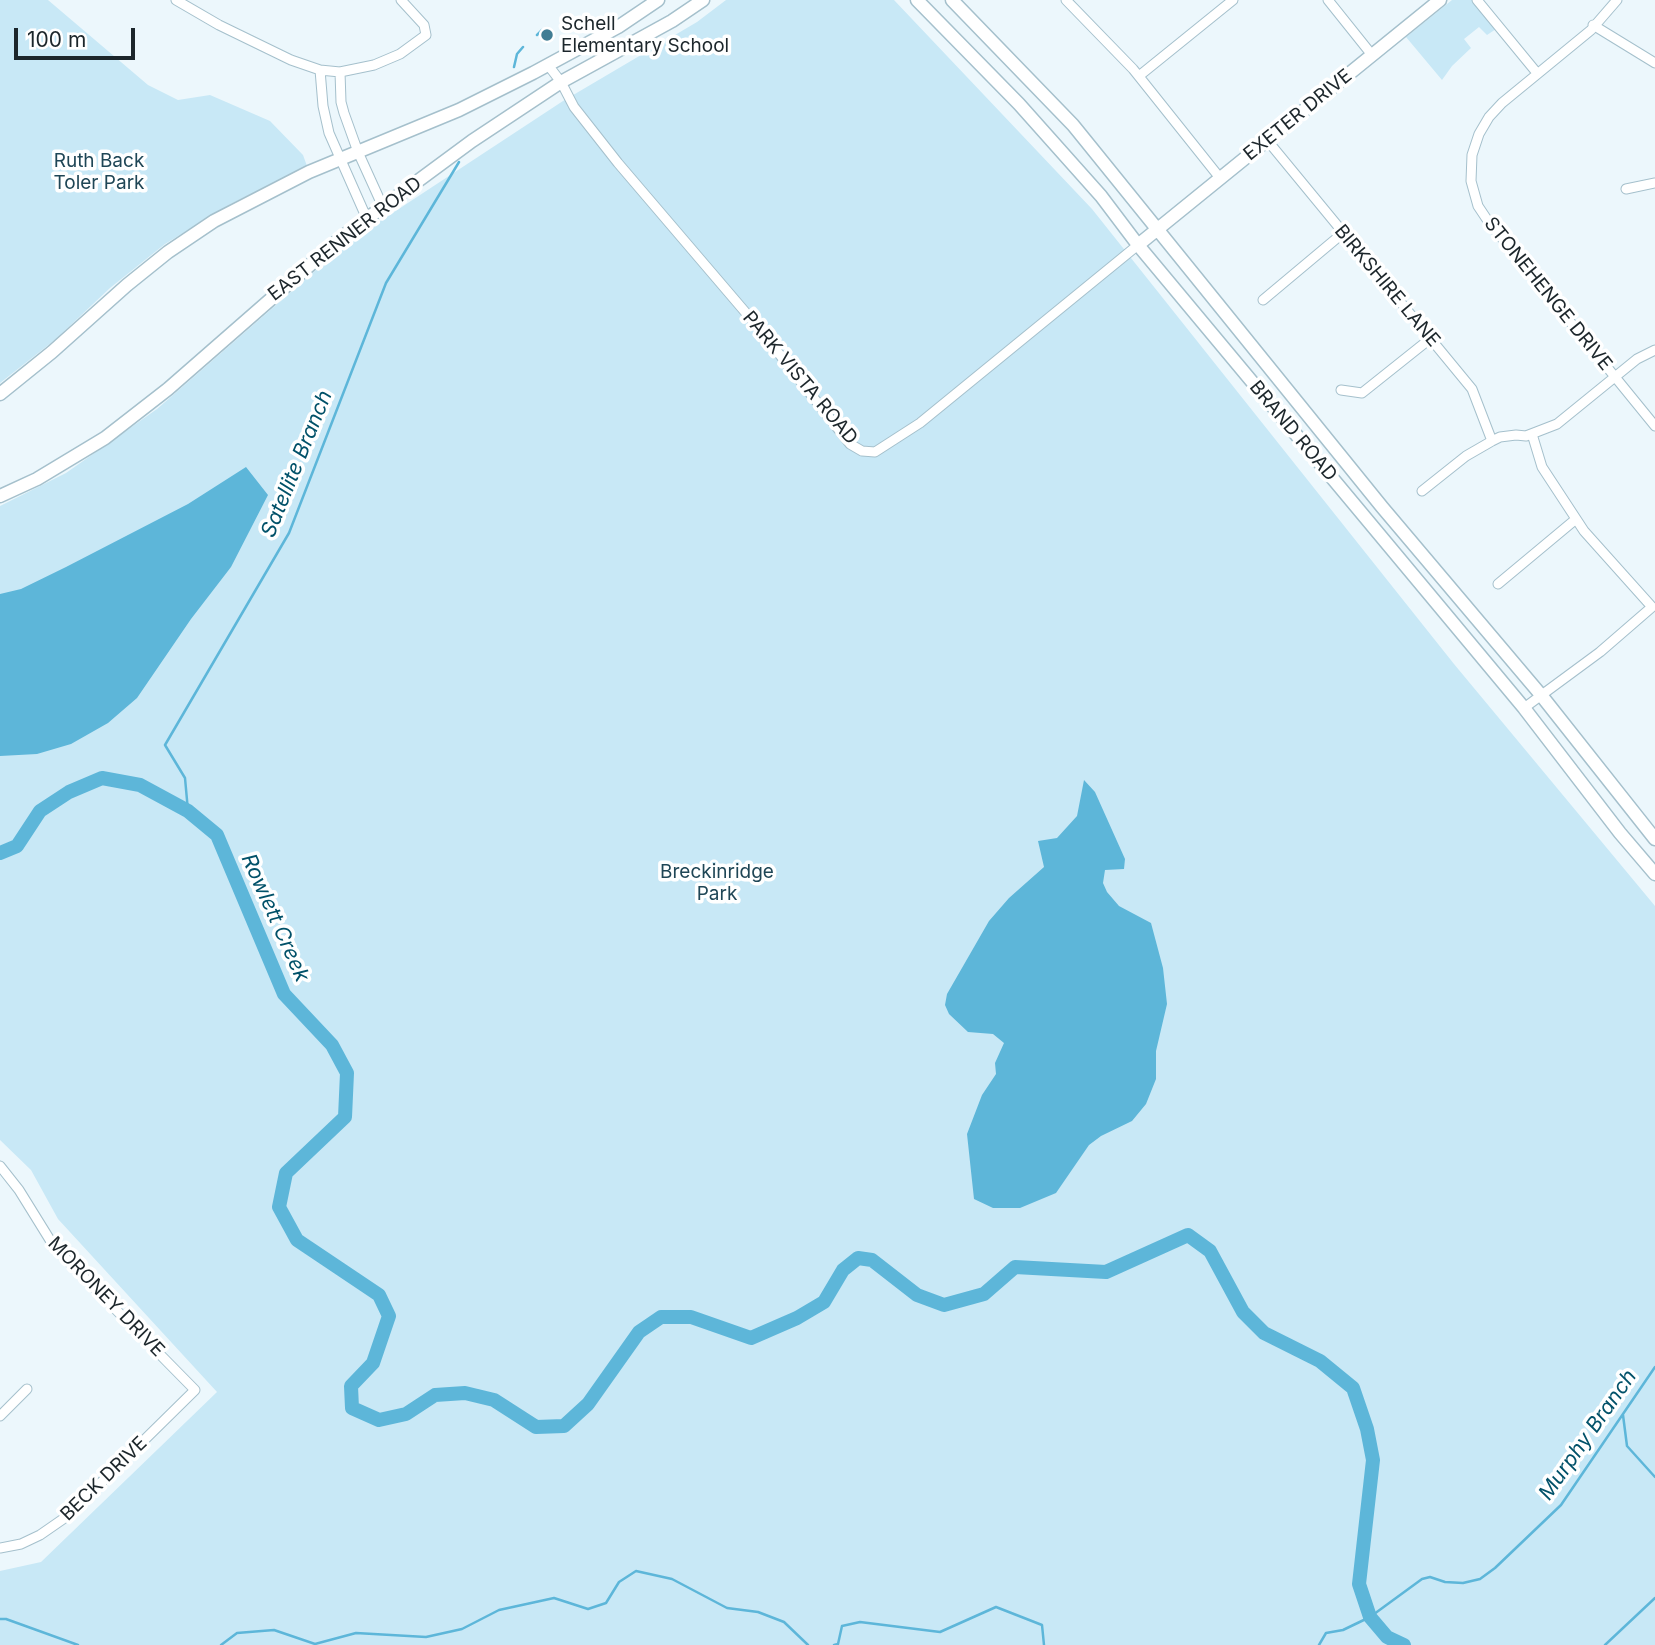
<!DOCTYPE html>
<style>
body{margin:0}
#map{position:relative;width:1655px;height:1645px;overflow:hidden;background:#ecf7fc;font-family:Inter,sans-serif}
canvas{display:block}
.scale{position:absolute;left:14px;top:28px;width:121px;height:32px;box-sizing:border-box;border:4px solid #1c262b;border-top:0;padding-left:9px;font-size:21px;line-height:24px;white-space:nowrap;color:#1c262b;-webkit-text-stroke:5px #fff;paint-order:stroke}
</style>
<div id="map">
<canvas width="1655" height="1645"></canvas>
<div class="scale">100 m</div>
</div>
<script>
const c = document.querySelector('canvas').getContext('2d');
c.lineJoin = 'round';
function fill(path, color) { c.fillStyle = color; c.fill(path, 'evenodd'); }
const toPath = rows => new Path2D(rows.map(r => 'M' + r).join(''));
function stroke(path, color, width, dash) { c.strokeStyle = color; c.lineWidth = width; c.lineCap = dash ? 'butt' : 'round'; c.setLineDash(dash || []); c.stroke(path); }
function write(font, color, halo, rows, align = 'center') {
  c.font = font + ' Inter,sans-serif'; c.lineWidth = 7; c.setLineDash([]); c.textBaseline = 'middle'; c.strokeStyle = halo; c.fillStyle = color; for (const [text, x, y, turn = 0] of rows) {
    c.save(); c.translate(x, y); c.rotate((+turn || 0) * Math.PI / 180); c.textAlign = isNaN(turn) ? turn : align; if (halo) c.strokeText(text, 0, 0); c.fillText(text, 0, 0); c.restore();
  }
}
fill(toPath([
 [0,0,48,0,148,85,178,100,210,95,270,121,303,155,307,166,231,204,165,244,110,288,56,339,0,383],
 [726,0,894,0,1092,209,1454,664,1655,906,1655,1645,0,1645,0,1571,41,1562,217,1392,58,1219,31,1170,0,1140,0,506,66,473,157,409,347,243,563,101,697,22],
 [1452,0,1472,0,1496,29,1487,35,1479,27,1464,39,1471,48,1452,66,1442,80,1406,37]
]), '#c8e8f6');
fill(toPath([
 [246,467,268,495,231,567,191,619,137,698,108,723,71,744,37,754,0,756,0,594,21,589,66,567,188,504],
 [1084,780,1095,792,1125,859,1124,869,1105,870,1103,883,1107,892,1119,906,1151,923,1163,968,1167,1004,1156,1051,1156,1079,1146,1104,1132,1121,1101,1136,1089,1145,1056,1193,1020,1208,993,1208,974,1199,967,1134,982,1095,996,1074,995,1063,1004,1043,993,1034,968,1032,949,1014,945,1005,947,994,989,921,1009,898,1044,867,1038,841,1057,838,1077,816]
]), '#5db6d9');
stroke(toPath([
 [537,35,542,30],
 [514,67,517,54,523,47],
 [188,811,185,778,165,745,289,533,386,283,459,162],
 [1623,1415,1627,1446,1655,1477],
 [0,1619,6,1619,78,1645],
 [221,1645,237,1633,274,1630,315,1644,356,1633,426,1637,462,1629,499,1610,554,1598,588,1609,606,1603,619,1582,636,1571,672,1579,727,1608,758,1612,784,1622,808,1645],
 [834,1645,838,1644,842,1626,860,1622,940,1632,996,1607,1042,1625,1044,1645],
 [1319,1645,1326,1633,1343,1630,1370,1617,1422,1579,1430,1577,1445,1582,1463,1583,1480,1579,1495,1568,1561,1505,1655,1367],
 [1605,1645,1655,1598]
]), '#5db6d9', 2.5);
stroke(toPath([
 [0,853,17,846,40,811,69,792,102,778,140,785,188,811,217,835,284,994,332,1045,347,1073,345,1117,286,1173,279,1207,297,1240,379,1295,389,1316,373,1363,351,1386,352,1408,379,1420,406,1414,435,1395,465,1393,494,1400,536,1427,564,1426,588,1404,639,1332,661,1317,691,1317,751,1338,797,1318,824,1302,843,1270,858,1258,872,1260,917,1295,944,1305,984,1294,1015,1267,1106,1272,1188,1235,1210,1251,1243,1312,1264,1333,1320,1361,1353,1388,1367,1429,1373,1460,1359,1584,1370,1617,1387,1637,1404,1645]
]), '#5db6d9', 14);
const street = toPath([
 [176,0,219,25,291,60,320,70,340,72,374,65,400,54,426,35,424,25,401,0],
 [1066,0,1133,69,1220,178],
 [1328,0,1372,55],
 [1477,0,1537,73],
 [1617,0,1591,30,1502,103,1489,117,1479,134,1472,155,1471,181,1478,206,1488,221,1655,426],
 [1593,25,1655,63],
 [548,65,561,82,574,107,618,163,758,327,850,444,862,451,875,452,920,423,1138,245],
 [320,70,323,106,329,133,367,219],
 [340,72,341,102,344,113,358,152,383,207],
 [1139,76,1233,0],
 [1267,140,1472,389,1492,441],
 [1626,189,1655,183],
 [1263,300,1343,233],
 [1341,390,1362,393,1431,338],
 [1422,491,1466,456,1492,441,1500,437,1516,435,1526,436,1557,424,1637,359,1655,350],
 [1498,584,1576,519],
 [1524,708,1600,652,1652,607,1584,531,1542,467,1532,434],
 [0,1166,19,1190,50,1240,67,1260,195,1390,66,1517,40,1535,21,1544,0,1548],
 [0,1416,27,1389]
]);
const secondary = toPath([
 [917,0,1019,104,1101,196,1138,245,1524,708,1620,833,1655,874],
 [952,0,1073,125,1382,507,1541,695,1655,839],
 [1138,245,1440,0],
 [0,394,52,352,127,285,168,252,214,221,309,172,459,110,533,73,618,27,658,0],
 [0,496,37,479,105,438,168,389,342,237,472,141,561,82,672,21,703,0]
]);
stroke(street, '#a5c0cc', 11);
stroke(secondary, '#a5c0cc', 15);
stroke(street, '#fff', 9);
stroke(secondary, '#fff', 12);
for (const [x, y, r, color] of [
 [547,35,7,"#417d94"]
]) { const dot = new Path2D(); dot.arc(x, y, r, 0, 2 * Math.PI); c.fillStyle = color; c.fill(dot); stroke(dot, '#fff', 2.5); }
write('19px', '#1c262b', '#fff', [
 ["Schell",561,24],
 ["Elementary School",561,46]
], 'left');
write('19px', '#1c262b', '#fff', [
 ["EXETER DRIVE",1298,115,-39],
 ["EAST RENNER ROAD",345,239,-38],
 ["BIRKSHIRE LANE",1387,286,50],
 ["STONEHENGE DRIVE",1548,294,51],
 ["PARK VISTA ROAD",800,378,50],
 ["BRAND ROAD",1293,431,50],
 ["MORONEY DRIVE",106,1297,46],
 ["BECK DRIVE",104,1479,-44]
]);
write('19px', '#1f4656', '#fff', [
 ["Ruth Back",99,161],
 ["Toler Park",99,183],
 ["Breckinridge",717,872],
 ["Park",717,894]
]);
write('italic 21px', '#015169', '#fff', [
 ["Satellite Branch",297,464,-68],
 ["Rowlett Creek",275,918,66],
 ["Murphy Branch",1588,1435,-55]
]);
</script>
